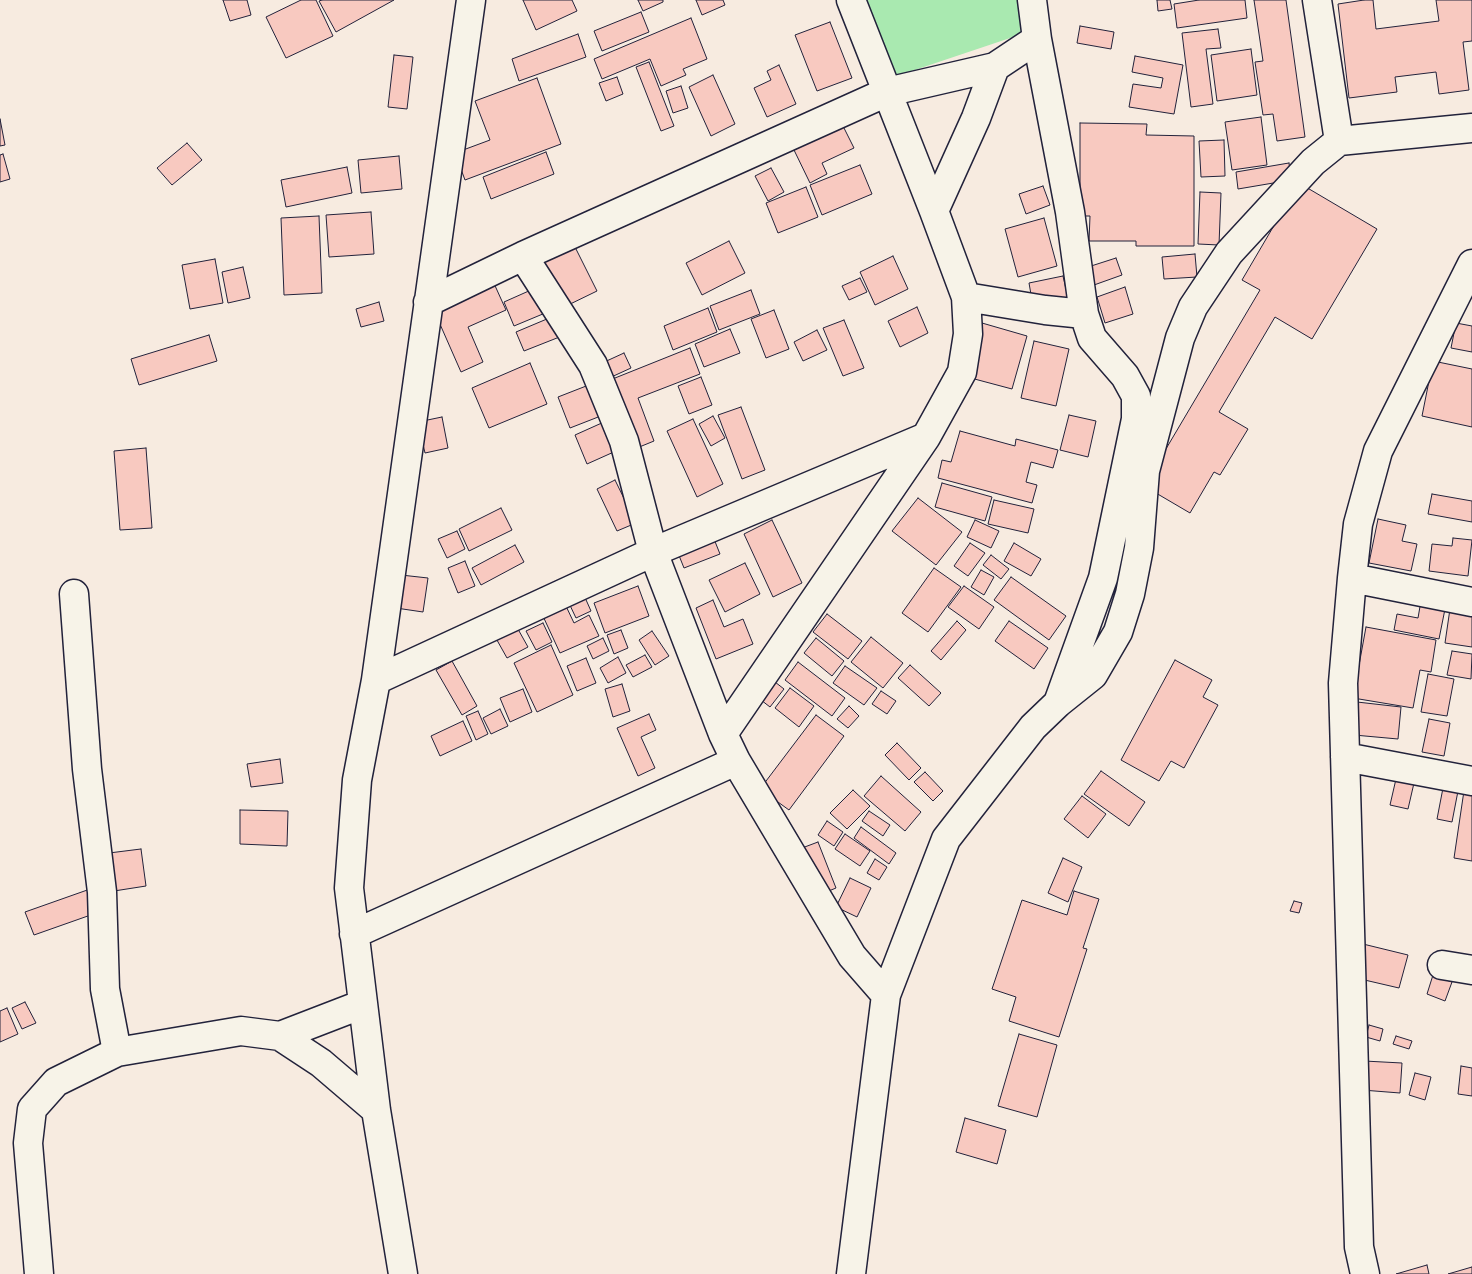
<!DOCTYPE html>
<style>
body{margin:0}
canvas{display:block;background:#f7ebe0}
</style>
<canvas width="1472" height="1274"></canvas>
<script>
const c = document.querySelector('canvas').getContext('2d');
c.lineJoin = 'round';
function fill(path, color) { c.fillStyle = color; c.fill(path, 'evenodd'); }
const toPath = rows => new Path2D(rows.map(r => 'M' + r).join(''));
function stroke(path, color, width, dash) { c.strokeStyle = color; c.lineWidth = width; c.lineCap = dash ? 'butt' : 'round'; c.setLineDash(dash || []); c.stroke(path); }
fill(toPath([
 [859,0,1021,0,1031,31,885,80]
]), '#a9e9b0');
const building = toPath([
 [223,0,247,0,251,15,230,21,223,0],
 [301,0,316,0,333,36,286,58,266,17,301,0],
 [322,0,394,0,336,32,319,1,322,0],
 [523,0,572,0,577,11,536,30,523,0],
 [638,0,663,0,663,2,643,11,638,0],
 [696,0,723,0,725,5,702,15,696,0],
 [1157,0,1170,0,1172,9,1158,11,1157,0],
 [1199,0,1245,0,1247,18,1177,28,1174,4,1199,0],
 [1254,0,1286,0,1305,137,1277,141,1273,114,1263,115,1255,62,1263,61,1254,0],
 [1364,0,1373,0,1376,29,1439,21,1436,0,1472,0,1472,41,1463,42,1469,90,1439,94,1436,72,1395,77,1397,92,1349,98,1338,4,1364,0],
 [641,12,649,32,602,51,594,31,641,12],
 [691,18,707,59,683,69,686,75,661,86,650,59,602,79,594,59,691,18],
 [830,22,852,78,817,91,795,35,830,22],
 [1080,26,1114,32,1111,49,1077,43,1080,26],
 [1218,29,1221,48,1206,49,1213,104,1191,107,1182,33,1218,29],
 [578,34,586,57,519,81,512,59,578,34],
 [1251,49,1257,95,1217,101,1211,55,1251,49],
 [394,55,413,57,407,109,388,107,394,55],
 [1135,56,1183,65,1174,114,1129,107,1133,84,1161,88,1163,78,1132,72,1135,56],
 [649,62,674,126,661,131,636,67,649,62],
 [779,65,796,104,767,117,754,88,771,80,767,71,779,65],
 [713,75,735,124,711,136,689,87,713,75],
 [617,77,623,94,606,101,599,83,617,77],
 [537,78,561,144,465,180,455,153,490,140,475,101,537,78],
 [681,86,688,108,673,113,666,91,681,86],
 [1261,117,1267,165,1232,170,1225,122,1261,117],
 [0,119,5,145,0,146,0,119],
 [1080,123,1147,124,1146,135,1194,136,1194,246,1136,246,1136,241,1089,241,1090,216,1080,216,1080,123],
 [843,126,854,148,822,163,827,174,810,183,794,150,843,126],
 [1224,140,1225,176,1201,177,1199,141,1224,140],
 [187,143,202,160,172,185,157,168,187,143],
 [546,152,554,174,491,199,483,177,546,152],
 [3,154,10,179,0,182,0,155,3,154],
 [399,156,402,189,361,193,358,160,399,156],
 [1289,163,1291,180,1238,189,1236,172,1289,163],
 [860,165,872,194,822,215,810,185,860,165],
 [347,167,352,193,286,207,281,180,347,167],
 [771,168,784,192,768,201,755,176,771,168],
 [1299,183,1377,229,1312,339,1275,317,1219,412,1248,429,1220,475,1214,472,1190,513,1144,486,1260,290,1242,280,1299,183],
 [1043,186,1050,205,1026,214,1019,194,1043,186],
 [806,187,818,217,778,233,766,203,806,187],
 [1200,192,1221,193,1219,245,1198,244,1200,192],
 [371,212,374,254,329,257,326,215,371,212],
 [319,216,322,293,284,295,281,218,319,216],
 [1044,218,1057,266,1018,277,1005,229,1044,218],
 [729,241,745,273,702,295,686,263,729,241],
 [574,245,597,291,562,308,539,262,574,245],
 [1195,254,1197,277,1164,279,1162,257,1195,254],
 [893,256,908,289,875,305,860,272,893,256],
 [1116,258,1122,275,1094,285,1088,267,1116,258],
 [215,259,223,303,190,309,182,265,215,259],
 [243,267,250,298,228,303,222,272,243,267],
 [1063,276,1068,298,1033,306,1029,283,1063,276],
 [860,278,867,292,849,300,842,286,860,278],
 [492,279,506,310,468,327,483,362,461,372,432,306,492,279],
 [540,286,550,311,514,326,504,302,540,286],
 [1125,287,1133,314,1105,323,1097,297,1125,287],
 [751,290,760,314,719,330,710,306,751,290],
 [379,302,384,321,361,327,356,309,379,302],
 [917,307,928,333,900,347,888,321,917,307],
 [708,308,717,332,673,350,664,326,708,308],
 [774,310,789,349,766,358,751,319,774,310],
 [554,316,562,336,524,351,516,332,554,316],
 [844,320,864,368,843,376,823,328,844,320],
 [982,323,1027,336,1012,389,967,377,982,323],
 [1456,323,1472,326,1472,352,1451,348,1456,323],
 [730,329,740,353,704,367,695,344,730,329],
 [817,330,827,350,803,361,794,342,817,330],
 [209,335,217,361,139,385,131,359,209,335],
 [1034,341,1069,349,1056,406,1021,398,1034,341],
 [690,348,700,374,638,398,654,441,632,450,605,382,690,348],
 [624,353,631,368,607,379,600,364,624,353],
 [1433,361,1472,369,1472,427,1422,416,1433,361],
 [530,363,547,404,489,428,472,388,530,363],
 [701,377,712,405,689,414,678,386,701,377],
 [599,381,611,412,570,428,558,397,599,381],
 [741,407,765,470,742,479,718,415,741,407],
 [1069,415,1096,421,1088,457,1060,450,1069,415],
 [713,416,725,438,711,446,699,424,713,416],
 [442,417,448,448,425,453,418,422,442,417],
 [693,419,723,484,697,497,667,431,693,419],
 [604,422,616,451,587,464,575,435,604,422],
 [960,431,1015,446,1016,439,1058,450,1053,468,1031,462,1026,482,1037,485,1032,503,938,478,942,460,951,462,960,431],
 [146,448,152,528,120,530,114,451,146,448],
 [615,480,636,523,617,531,597,489,615,480],
 [942,483,992,497,985,521,935,507,942,483],
 [1432,494,1472,501,1472,522,1428,514,1432,494],
 [918,498,962,532,936,565,892,531,918,498],
 [994,500,1034,509,1028,533,988,524,994,500],
 [501,508,512,530,469,551,459,529,501,508],
 [1378,519,1406,525,1402,541,1417,544,1411,571,1369,563,1378,519],
 [772,520,802,583,773,597,744,534,772,520],
 [975,520,999,531,991,548,967,537,975,520],
 [457,531,465,549,447,558,438,539,457,531],
 [712,534,720,554,684,568,676,548,712,534],
 [1453,538,1472,540,1468,576,1429,571,1432,544,1452,546,1453,538],
 [970,543,985,553,968,576,954,566,970,543],
 [1014,543,1041,559,1031,576,1004,561,1014,543],
 [515,545,524,562,481,585,472,568,515,545],
 [991,555,1009,569,1001,579,983,565,991,555],
 [465,561,475,586,458,593,448,568,465,561],
 [745,563,760,594,725,612,709,580,745,563],
 [934,568,961,587,928,632,902,613,934,568],
 [981,570,994,577,984,595,971,587,981,570],
 [401,575,428,578,423,612,396,608,401,575],
 [1011,577,1066,616,1049,640,994,600,1011,577],
 [638,586,649,616,605,633,594,603,638,586],
 [964,586,994,607,979,629,948,607,964,586],
 [583,593,591,611,576,618,567,599,583,593],
 [1422,595,1447,599,1439,639,1394,630,1397,614,1418,618,1422,595],
 [713,600,724,627,743,619,753,644,716,659,696,608,713,600],
 [1451,602,1472,605,1472,647,1445,643,1451,602],
 [565,604,574,623,589,615,599,636,560,653,542,614,565,604],
 [827,614,862,641,848,659,813,632,827,614],
 [957,621,966,630,941,660,931,651,957,621],
 [1009,621,1048,648,1034,669,995,641,1009,621],
 [514,622,528,647,507,658,493,633,514,622],
 [543,623,552,642,536,650,526,631,543,623],
 [1366,627,1436,640,1431,672,1420,670,1413,708,1353,698,1366,627],
 [621,630,628,648,614,654,607,635,621,630],
 [652,631,669,656,655,665,639,640,652,631],
 [871,637,903,663,883,688,851,662,871,637],
 [603,638,609,651,593,659,587,646,603,638],
 [816,638,844,661,832,676,804,653,816,638],
 [551,645,573,695,537,712,514,663,551,645],
 [1452,651,1472,654,1471,679,1447,675,1452,651],
 [645,655,652,667,633,677,626,665,645,655],
 [618,657,626,673,608,683,600,668,618,657],
 [586,658,596,683,577,691,567,666,586,658],
 [1175,660,1212,680,1203,697,1218,705,1184,768,1171,761,1159,781,1121,760,1175,660],
 [452,661,477,706,462,715,436,670,452,661],
 [798,662,845,698,832,716,785,680,798,662],
 [910,665,941,693,929,706,898,678,910,665],
 [845,666,877,688,864,705,833,683,845,666],
 [1428,674,1454,679,1447,716,1421,712,1428,674],
 [766,675,784,689,770,707,752,693,766,675],
 [622,684,630,711,613,717,605,689,622,684],
 [790,688,814,706,799,727,775,708,790,688],
 [523,689,532,712,510,722,500,698,523,689],
 [881,691,896,701,887,714,872,704,881,691],
 [1357,702,1401,707,1398,739,1354,735,1357,702],
 [849,706,859,716,848,728,837,719,849,706],
 [500,709,508,726,491,734,483,718,500,709],
 [478,711,488,734,476,740,466,716,478,711],
 [649,714,656,730,641,737,655,768,638,776,617,728,649,714],
 [816,715,844,736,789,810,760,789,816,715],
 [1429,719,1450,723,1444,756,1422,752,1429,719],
 [463,721,472,741,440,756,431,736,463,721],
 [897,743,921,768,909,780,885,755,897,743],
 [280,759,283,783,251,787,247,764,280,759],
 [1101,771,1145,802,1129,826,1084,794,1101,771],
 [925,772,943,791,933,801,914,782,925,772],
 [881,776,921,812,905,831,864,796,881,776],
 [1396,779,1414,783,1408,809,1390,805,1396,779],
 [1465,784,1472,785,1472,861,1454,858,1465,784],
 [1443,788,1458,791,1452,822,1437,819,1443,788],
 [853,790,870,806,847,829,830,813,853,790],
 [1082,796,1106,814,1088,838,1064,819,1082,796],
 [240,810,288,811,287,846,240,844,240,810],
 [869,811,890,825,883,836,862,821,869,811],
 [827,821,843,832,834,846,818,835,827,821],
 [861,827,896,853,889,864,854,838,861,827],
 [845,834,870,851,860,866,835,849,845,834],
 [818,842,836,888,819,895,802,848,818,842],
 [141,849,146,886,114,891,109,853,141,849],
 [1063,858,1082,867,1068,902,1048,893,1063,858],
 [875,859,887,867,879,880,867,873,875,859],
 [850,878,871,888,857,917,836,907,850,878],
 [93,888,102,911,34,935,25,912,93,888],
 [1074,891,1099,899,1083,948,1087,949,1059,1037,1009,1021,1016,997,992,989,1022,900,1067,915,1074,891],
 [1294,901,1302,903,1299,913,1290,911,1294,901],
 [1363,944,1408,955,1399,988,1356,978,1363,944],
 [1433,975,1452,982,1445,1001,1427,994,1433,975],
 [25,1002,36,1023,22,1029,12,1008,25,1002],
 [7,1008,18,1034,0,1042,0,1011,7,1008],
 [1369,1025,1383,1029,1380,1041,1366,1037,1369,1025],
 [1019,1034,1057,1045,1037,1117,998,1106,1019,1034],
 [1396,1036,1412,1041,1409,1049,1393,1044,1396,1036],
 [1364,1061,1402,1063,1400,1093,1362,1090,1364,1061],
 [1461,1066,1472,1068,1472,1096,1458,1094,1461,1066],
 [1415,1073,1431,1077,1425,1100,1409,1095,1415,1073],
 [965,1118,1006,1130,997,1164,956,1152,965,1118],
 [1427,1265,1429,1274,1396,1274,1427,1265],
 [1472,1267,1472,1274,1448,1274,1472,1267]
]);
fill(building, '#f8c9c0');
stroke(building, '#22223b', 1);
const minor = toPath([
 [1032,0,1037,39,1070,212,1084,314,1092,338,1125,376,1136,396,1136,419,1103,578,1058,703],
 [1317,0,1339,141],
 [934,211,976,118,995,67,1037,39],
 [523,256,593,365,624,441,653,552,723,734,736,761,852,956,886,995],
 [966,297,1045,310,1084,314],
 [428,302,523,256,887,92,995,67],
 [1352,578,1472,602],
 [74,594,87,769,102,892,105,989,117,1052],
 [376,680,653,552,926,437,962,372,968,334,966,297,934,211,851,0],
 [723,734,926,437],
 [1345,757,1472,781],
 [354,934,736,761],
 [1442,965,1472,970],
 [280,1036,363,1004],
 [39,1274,28,1143,32,1109,56,1082,117,1052,241,1031,280,1036,321,1063,376,1110],
 [403,1274,376,1110,349,888,357,780,376,680,471,0],
 [851,1274,886,995,946,839,1033,727,1058,703,1093,675,1118,632,1130,594,1139,548,1145,471,1180,338,1193,307,1229,253,1313,162,1339,141,1472,128],
 [1365,1274,1359,1247,1343,683,1352,578,1358,524,1378,451,1472,264]
]);
stroke(minor, '#22223b', 31);
stroke(minor, '#f7f3e8', 28);
</script>
